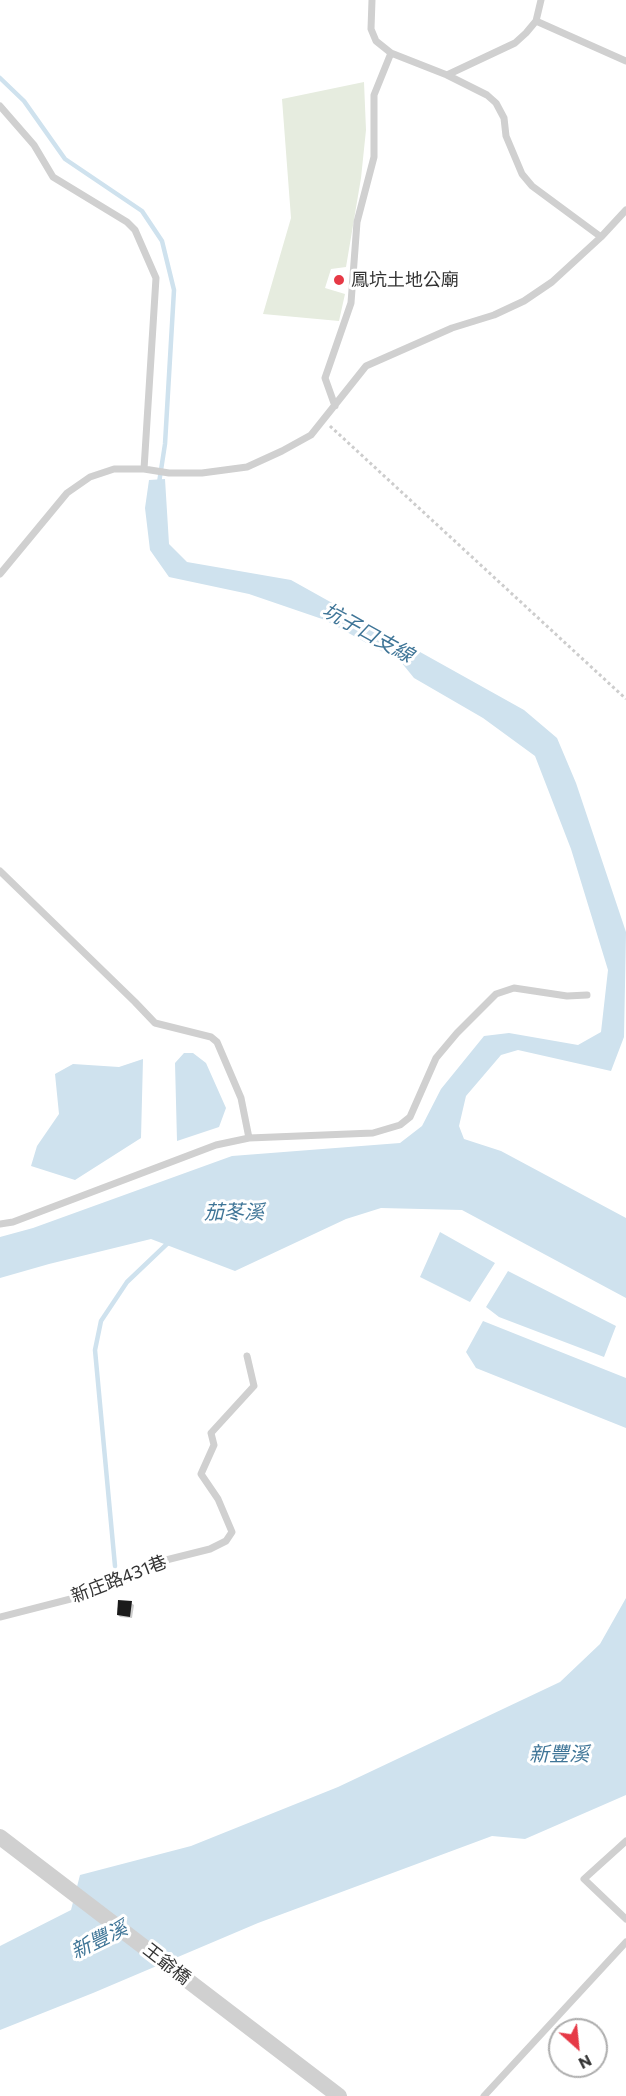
<!DOCTYPE html>
<meta charset="utf-8">
<style>
body{margin:0}
#map{position:relative;width:626px;height:2096px;overflow:hidden;background:#fff;font-family:Commissioner,sans-serif}
canvas{display:block}
.north{position:absolute;left:548px;top:2018px;width:60px;height:60px;box-sizing:border-box;background:#fff;border:2px solid #adadad;border-radius:50%;rotate:153deg;font-size:16px;font-weight:700;line-height:24px;text-align:center;color:#333}
.north::after{content:'';display:block;margin:auto;width:21px;height:27px;background:#e63946;clip-path:polygon(50% 0,100% 100%,50% 72%,0 100%)}
</style>
<div id="map">
<canvas width="626" height="2096"></canvas>
<div class="north">N</div>
</div>
<script>
const c = document.querySelector('canvas').getContext('2d');
c.lineJoin = 'round';
function fill(path, color) { c.fillStyle = color; c.fill(path, 'evenodd'); }
const toPath = rows => new Path2D(rows.map(r => 'M' + r).join(''));
function stroke(path, color, width, dash) { c.strokeStyle = color; c.lineWidth = width; c.lineCap = dash ? 'butt' : 'round'; c.setLineDash(dash || []); c.stroke(path); }
function write(font, color, halo, rows, align = 'center') {
  c.font = font + ' Commissioner,"Noto Sans TC",sans-serif'; c.lineWidth = 6; c.setLineDash([]); c.textBaseline = 'middle'; c.strokeStyle = halo; c.fillStyle = color; for (const [text, x, y, turn = 0] of rows) {
    c.save(); c.translate(x, y); c.rotate((+turn || 0) * Math.PI / 180); c.textAlign = isNaN(turn) ? turn : align; if (halo) c.strokeText(text, 0, 0); c.fillText(text, 0, 0); c.restore();
  }
}
fill(toPath([
 [364,82,366,130,361,178,346,267,331,269,325,288,345,294,339,321,263,314,291,218,282,99]
]), '#e6ecdf');
fill(toPath([
 [165,479,169,544,187,562,291,580,524,710,557,738,576,783,626,932,624,1037,611,1071,518,1050,501,1055,466,1096,459,1126,464,1139,501,1151,626,1218,626,1298,462,1210,381,1208,346,1219,235,1271,151,1239,49,1264,0,1278,0,1237,33,1228,232,1156,400,1143,422,1126,441,1089,484,1036,509,1033,578,1045,601,1032,608,970,571,849,535,756,483,718,414,678,401,662,325,620,249,594,169,577,150,550,145,508,149,480],
 [184,1053,193,1053,206,1063,226,1108,219,1127,177,1141,175,1063],
 [143,1059,141,1138,75,1180,31,1166,37,1146,59,1114,55,1074,73,1064,119,1067],
 [440,1232,495,1263,470,1302,420,1277],
 [508,1271,616,1326,604,1357,499,1317,486,1307],
 [483,1321,626,1378,626,1428,476,1368,466,1352],
 [626,1598,626,1795,525,1839,492,1836,258,1923,93,1993,0,2030,0,1946,71,1910,80,1875,191,1846,338,1787,560,1682,600,1644]
]), '#cfe2ee');
fill(toPath([
 [131,1603,134,1605,132,1618,120,1617,118,1615]
]), '#0003');
stroke(toPath([
 [0,78,24,101,65,159,142,211,162,241,174,290,165,444,159,483],
 [115,1566,95,1350,101,1321,127,1282,169,1242]
]), '#cfe2ee', 4.5);
fill(toPath([
 [118,1600,132,1601,130,1617,117,1615]
]), '#1a1a1a');
stroke(toPath([
 [330,426,626,699]
]), '#cdcdcd', 3, [3, 3]);
stroke(toPath([
 [372,0,371,29,376,41,391,53,447,75,487,95,496,103,504,118,506,136,522,174,532,186,601,237],
 [536,21,626,61],
 [447,75,515,43,526,33,536,21,541,0],
 [0,106,34,145,53,177,127,222,135,230,156,278,144,469],
 [335,406,325,378,351,303,357,222,374,157,374,95,391,53],
 [0,574,67,493,90,477,114,469,144,469,169,473,202,473,247,467,282,451,311,435,366,366,452,328,494,315,524,301,552,282,601,237,626,210],
 [0,871,135,1002,155,1023,211,1037,217,1042,241,1098,249,1138],
 [0,1224,13,1222,216,1145,249,1138,373,1133,400,1125,410,1117,436,1058,457,1033,496,994,514,988,567,996,587,995],
 [0,1617,90,1594,122,1581,154,1563,210,1549,226,1541,232,1532,218,1499,201,1474,214,1445,211,1433,254,1386,247,1356],
 [626,1841,584,1879,626,1919],
 [484,2096,626,1942]
]), '#d0d0d0', 7);
stroke(toPath([
 [0,1837,339,2096]
]), '#d0d0d0', 16);
for (const [x, y, r, color] of [
 [339,280,6,"#e63946"]
]) { const dot = new Path2D(); dot.arc(x, y, r, 0, 2 * Math.PI); c.fillStyle = color; c.fill(dot); stroke(dot, '#fff', 2); }
write('18px', '#333', '#fff', [
 ["鳳坑土地公廟",351,280]
], 'left');
write('18px', '#333', '#fff', [
 ["新庄路431巷",119,1579,-21],
 ["王爺橋",167,1964,38]
]);
write('italic 20px', '#3f7597', '#fff', [
 ["坑子口支線",368,633,29],
 ["茄苳溪",234,1212],
 ["新豐溪",559,1754],
 ["新豐溪",99,1940,-26]
]);
</script>
